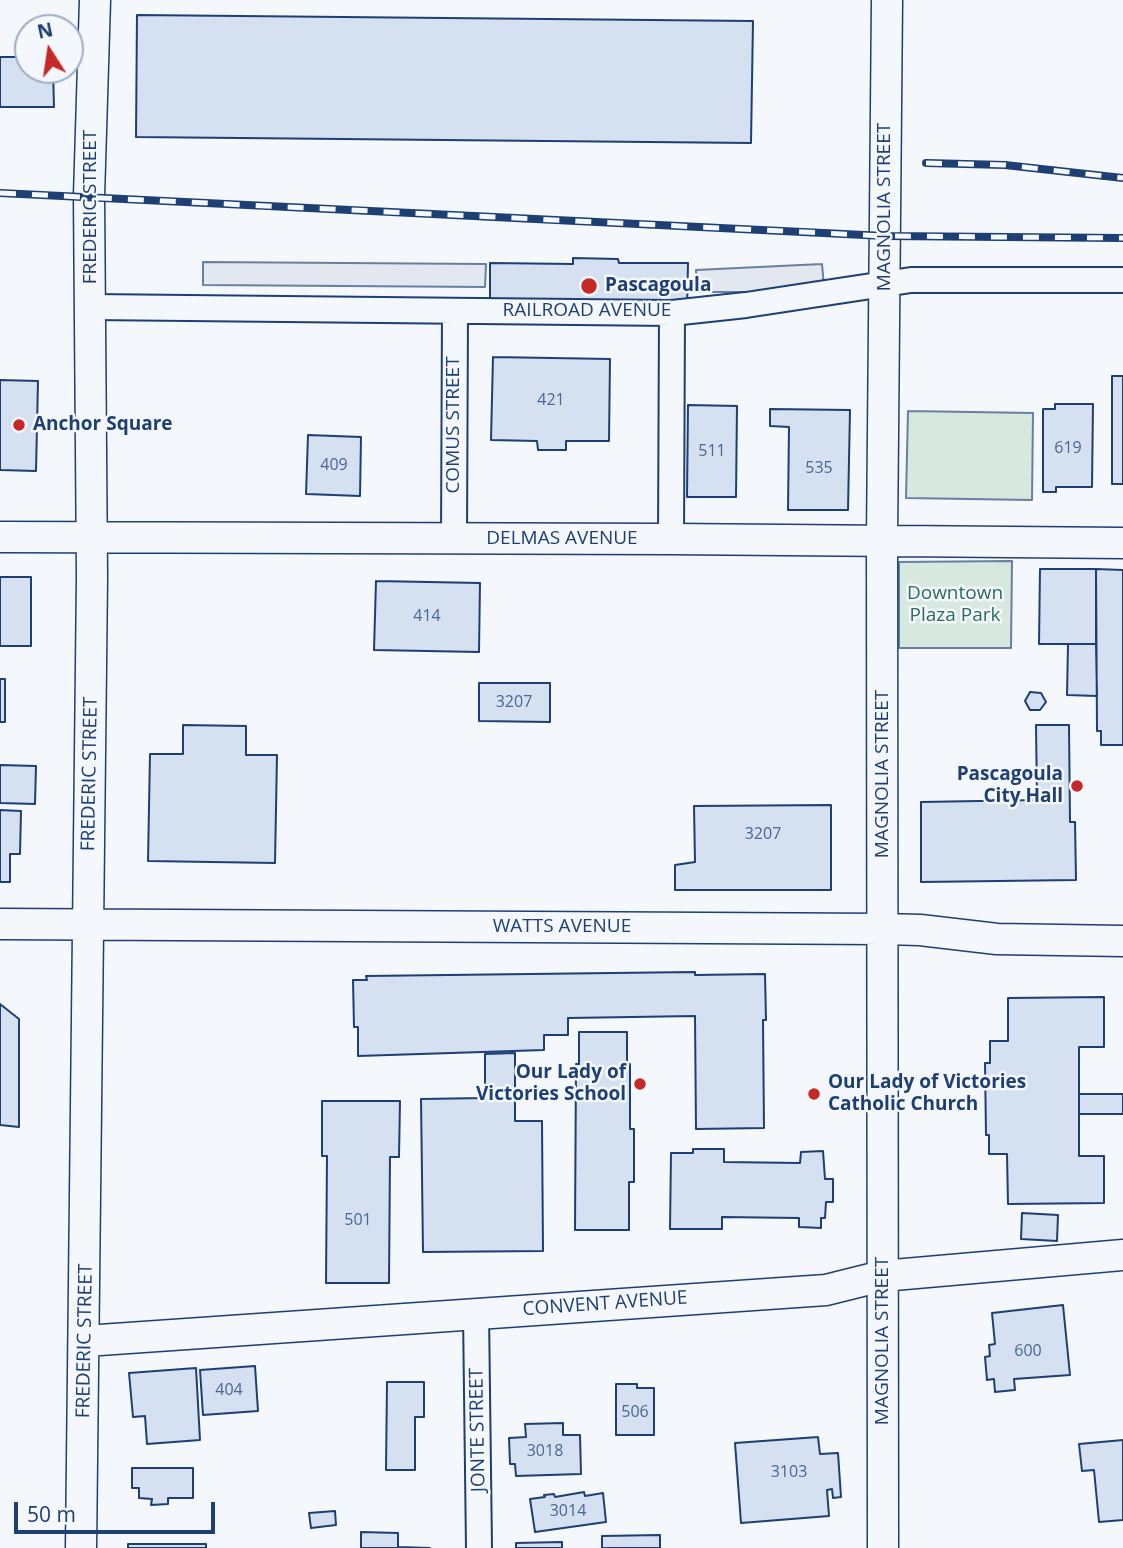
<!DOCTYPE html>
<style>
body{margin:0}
#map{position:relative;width:1123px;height:1548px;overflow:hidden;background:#f4f7fb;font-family:"Open Sans",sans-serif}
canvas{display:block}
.north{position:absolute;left:14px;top:14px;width:70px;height:70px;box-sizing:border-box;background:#f4f7fb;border:2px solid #9eadc5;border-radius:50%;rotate:348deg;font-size:19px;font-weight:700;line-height:28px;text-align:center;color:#1d3f73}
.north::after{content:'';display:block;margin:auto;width:24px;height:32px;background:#c62828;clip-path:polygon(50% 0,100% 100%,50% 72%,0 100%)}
.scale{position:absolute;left:14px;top:1502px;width:201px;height:32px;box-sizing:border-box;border:4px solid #1d3f73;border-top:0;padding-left:9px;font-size:21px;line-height:24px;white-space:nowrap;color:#1d3f73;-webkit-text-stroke:5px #f4f7fb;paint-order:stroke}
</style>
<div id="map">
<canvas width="1123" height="1548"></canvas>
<div class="north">N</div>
<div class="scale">50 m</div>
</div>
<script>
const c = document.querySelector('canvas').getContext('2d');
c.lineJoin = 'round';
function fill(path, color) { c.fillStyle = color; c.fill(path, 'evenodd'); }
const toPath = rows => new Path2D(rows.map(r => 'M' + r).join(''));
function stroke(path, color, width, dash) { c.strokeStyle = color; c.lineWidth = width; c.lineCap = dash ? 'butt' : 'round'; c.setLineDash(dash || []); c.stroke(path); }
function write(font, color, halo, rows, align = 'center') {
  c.font = font + ' "Open Sans",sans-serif'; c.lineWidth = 5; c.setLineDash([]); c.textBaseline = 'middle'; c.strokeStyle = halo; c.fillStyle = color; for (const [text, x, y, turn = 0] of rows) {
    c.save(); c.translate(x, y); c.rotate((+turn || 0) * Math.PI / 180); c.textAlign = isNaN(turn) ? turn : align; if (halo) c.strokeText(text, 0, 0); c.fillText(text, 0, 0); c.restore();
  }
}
const green = toPath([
 [908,411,1033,413,1032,500,906,498,908,411],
 [1012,561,1011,648,899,648,899,562,1012,561]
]);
fill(green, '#d7e8df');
stroke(green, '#687fa3', 2);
const parking = toPath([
 [203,262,486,264,485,287,203,285,203,262],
 [822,264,824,286,773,292,697,292,696,270,822,264]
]);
fill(parking, '#e3e8f0');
stroke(parking, '#687fa3', 2);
const building = toPath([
 [137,15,753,21,751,143,136,137,137,15],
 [0,57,28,57,28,70,53,70,54,107,0,107,0,57],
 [573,258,618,259,619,263,688,263,687,311,490,309,490,263,573,264,573,258],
 [493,357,610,359,609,441,566,441,566,450,538,450,537,441,491,440,493,357],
 [1112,376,1123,376,1123,484,1112,484,1112,376],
 [0,380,38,381,36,471,0,470,0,380],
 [1055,404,1093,404,1092,487,1056,487,1056,492,1043,492,1043,409,1055,409,1055,404],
 [688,405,737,406,736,497,687,497,688,405],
 [770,409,850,410,848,510,788,510,789,427,770,426,770,409],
 [308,435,361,437,360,496,306,494,308,435],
 [1040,569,1096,569,1096,644,1039,644,1040,569],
 [1096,569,1123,570,1123,745,1101,745,1101,731,1097,731,1096,569],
 [0,577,31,577,31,646,0,646,0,577],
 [376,581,480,583,479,652,374,650,376,581],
 [1068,644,1096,644,1097,696,1067,695,1068,644],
 [0,679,5,679,5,722,0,722,0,679],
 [479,683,550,683,550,722,479,721,479,683],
 [1030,692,1041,693,1046,702,1040,710,1030,710,1025,701,1030,692],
 [183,725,246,726,246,755,277,755,275,863,148,861,150,754,183,754,183,725],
 [1036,725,1069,725,1070,822,1075,822,1076,880,921,882,921,802,1037,800,1036,725],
 [0,765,36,766,35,804,0,803,0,765],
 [831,805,831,890,675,890,675,865,695,862,694,806,831,805],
 [0,810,21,811,20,854,10,854,10,882,0,882,0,810],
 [695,972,695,975,765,974,766,1020,763,1020,764,1128,696,1129,695,1016,568,1018,568,1035,544,1035,544,1050,358,1056,358,1027,354,1027,353,980,367,980,366,976,695,972],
 [1104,997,1104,1047,1079,1047,1079,1156,1104,1156,1104,1203,1008,1204,1007,1154,989,1154,989,1135,986,1135,985,1063,990,1063,990,1041,1008,1041,1008,998,1104,997],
 [0,1004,19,1019,19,1127,0,1125,0,1004],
 [579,1032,627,1032,627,1064,630,1064,630,1129,634,1129,634,1182,629,1182,629,1230,575,1230,576,1064,579,1064,579,1032],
 [515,1053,515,1121,542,1121,543,1251,423,1252,421,1099,485,1098,485,1054,515,1053],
 [1079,1094,1123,1094,1123,1114,1079,1114,1079,1094],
 [322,1101,400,1101,399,1157,390,1157,389,1283,326,1283,327,1156,322,1156,322,1101],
 [693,1149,724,1149,724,1162,800,1163,801,1152,823,1151,825,1179,833,1179,833,1202,826,1202,825,1218,821,1218,821,1228,799,1227,799,1218,722,1217,722,1229,670,1229,671,1153,693,1153,693,1149],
 [1022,1213,1058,1215,1057,1241,1021,1239,1022,1213],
 [1063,1305,1070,1375,1014,1379,1015,1390,995,1392,994,1379,987,1380,985,1357,990,1356,989,1345,995,1344,992,1313,1063,1305],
 [255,1366,258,1411,203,1415,200,1370,255,1366],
 [196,1368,200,1440,147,1444,145,1416,133,1417,129,1373,196,1368],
 [387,1382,424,1382,424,1417,415,1417,415,1470,386,1470,387,1382],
 [616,1384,637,1384,637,1388,654,1388,654,1435,616,1435,616,1384],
 [563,1423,563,1435,580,1435,581,1474,516,1476,515,1464,510,1464,509,1438,526,1437,525,1424,563,1423],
 [818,1437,820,1454,838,1453,841,1497,833,1498,832,1489,827,1490,829,1516,741,1523,735,1443,818,1437],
 [1123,1440,1123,1520,1099,1522,1094,1470,1082,1471,1079,1444,1123,1440],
 [132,1468,193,1468,193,1498,168,1498,168,1504,151,1505,152,1499,139,1498,139,1488,132,1488,132,1468],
 [584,1492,585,1496,603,1493,606,1522,535,1532,530,1499,545,1497,544,1495,554,1494,555,1497,584,1492],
 [335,1511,336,1525,311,1528,309,1513,335,1511],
 [361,1532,398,1533,398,1547,430,1548,361,1548,361,1532],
 [660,1535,660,1548,602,1548,602,1536,660,1535],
 [562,1542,562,1548,516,1548,516,1543,562,1542],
 [128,1544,206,1544,206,1548,128,1548,128,1544]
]);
fill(building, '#d5e0f0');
stroke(building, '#1d3f73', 2);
const minor = toPath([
 [91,307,672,313,746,305,911,280,1123,280],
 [454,539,455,311],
 [671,539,672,313],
 [476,1313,479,1548]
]);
const tertiary = toPath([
 [0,537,671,539,1123,543],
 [0,924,883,929,920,930,997,939,1123,941],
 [85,1341,826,1290,882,1276,1123,1255],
 [81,1548,92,577,89,196,95,0],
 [883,1548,882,540,887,0]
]);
stroke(minor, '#1d3f73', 28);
stroke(tertiary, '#1d3f73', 33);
stroke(minor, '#f4f7fb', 24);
stroke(tertiary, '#f4f7fb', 30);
const rail = toPath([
 [926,163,1005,165,1123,178],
 [0,193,885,236,1123,238]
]);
stroke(rail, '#1d3f73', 8);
stroke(rail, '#f4f7fb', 5, [16]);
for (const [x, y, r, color] of [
 [589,286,9,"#c62828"],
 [19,425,7,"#c62828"],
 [1077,786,7,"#c62828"],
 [640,1084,7,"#c62828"],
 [814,1094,7,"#c62828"]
]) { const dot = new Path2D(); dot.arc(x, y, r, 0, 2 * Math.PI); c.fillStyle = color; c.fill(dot); stroke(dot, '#f4f7fb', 2.5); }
write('16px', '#4b6792', null, [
 ["421",551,400],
 ["619",1068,448],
 ["511",712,451],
 ["409",334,465],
 ["535",819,468],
 ["414",427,616],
 ["3207",514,702],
 ["3207",763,834],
 ["501",358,1220],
 ["600",1028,1351],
 ["404",229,1390],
 ["506",635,1412],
 ["3018",545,1451],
 ["3103",789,1472],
 ["3014",568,1511]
]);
write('19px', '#1d3f73', '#f4f7fb', [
 ["FREDERIC STREET",91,207,-90],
 ["MAGNOLIA STREET",885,207,-90],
 ["RAILROAD AVENUE",587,311],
 ["COMUS STREET",454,425,-90],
 ["DELMAS AVENUE",562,539],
 ["FREDERIC STREET",90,774,-89],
 ["MAGNOLIA STREET",883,774,-90],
 ["WATTS AVENUE",562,927],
 ["CONVENT AVENUE",605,1304,-4],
 ["FREDERIC STREET",85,1341,-89],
 ["MAGNOLIA STREET",883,1341,-90],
 ["JONTE STREET",478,1430,-91]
]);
write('bold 19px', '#1d3f73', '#f4f7fb', [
 ["Pascagoula",605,286],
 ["Anchor Square",33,425],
 ["Pascagoula",1063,775,"right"],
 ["City Hall",1063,797,"right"],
 ["Our Lady of",626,1073,"right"],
 ["Victories School",626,1095,"right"],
 ["Our Lady of Victories",828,1083],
 ["Catholic Church",828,1105]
], 'left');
write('19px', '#2c6c60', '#f4f7fb', [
 ["Downtown",955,594],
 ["Plaza Park",955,616]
]);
</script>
